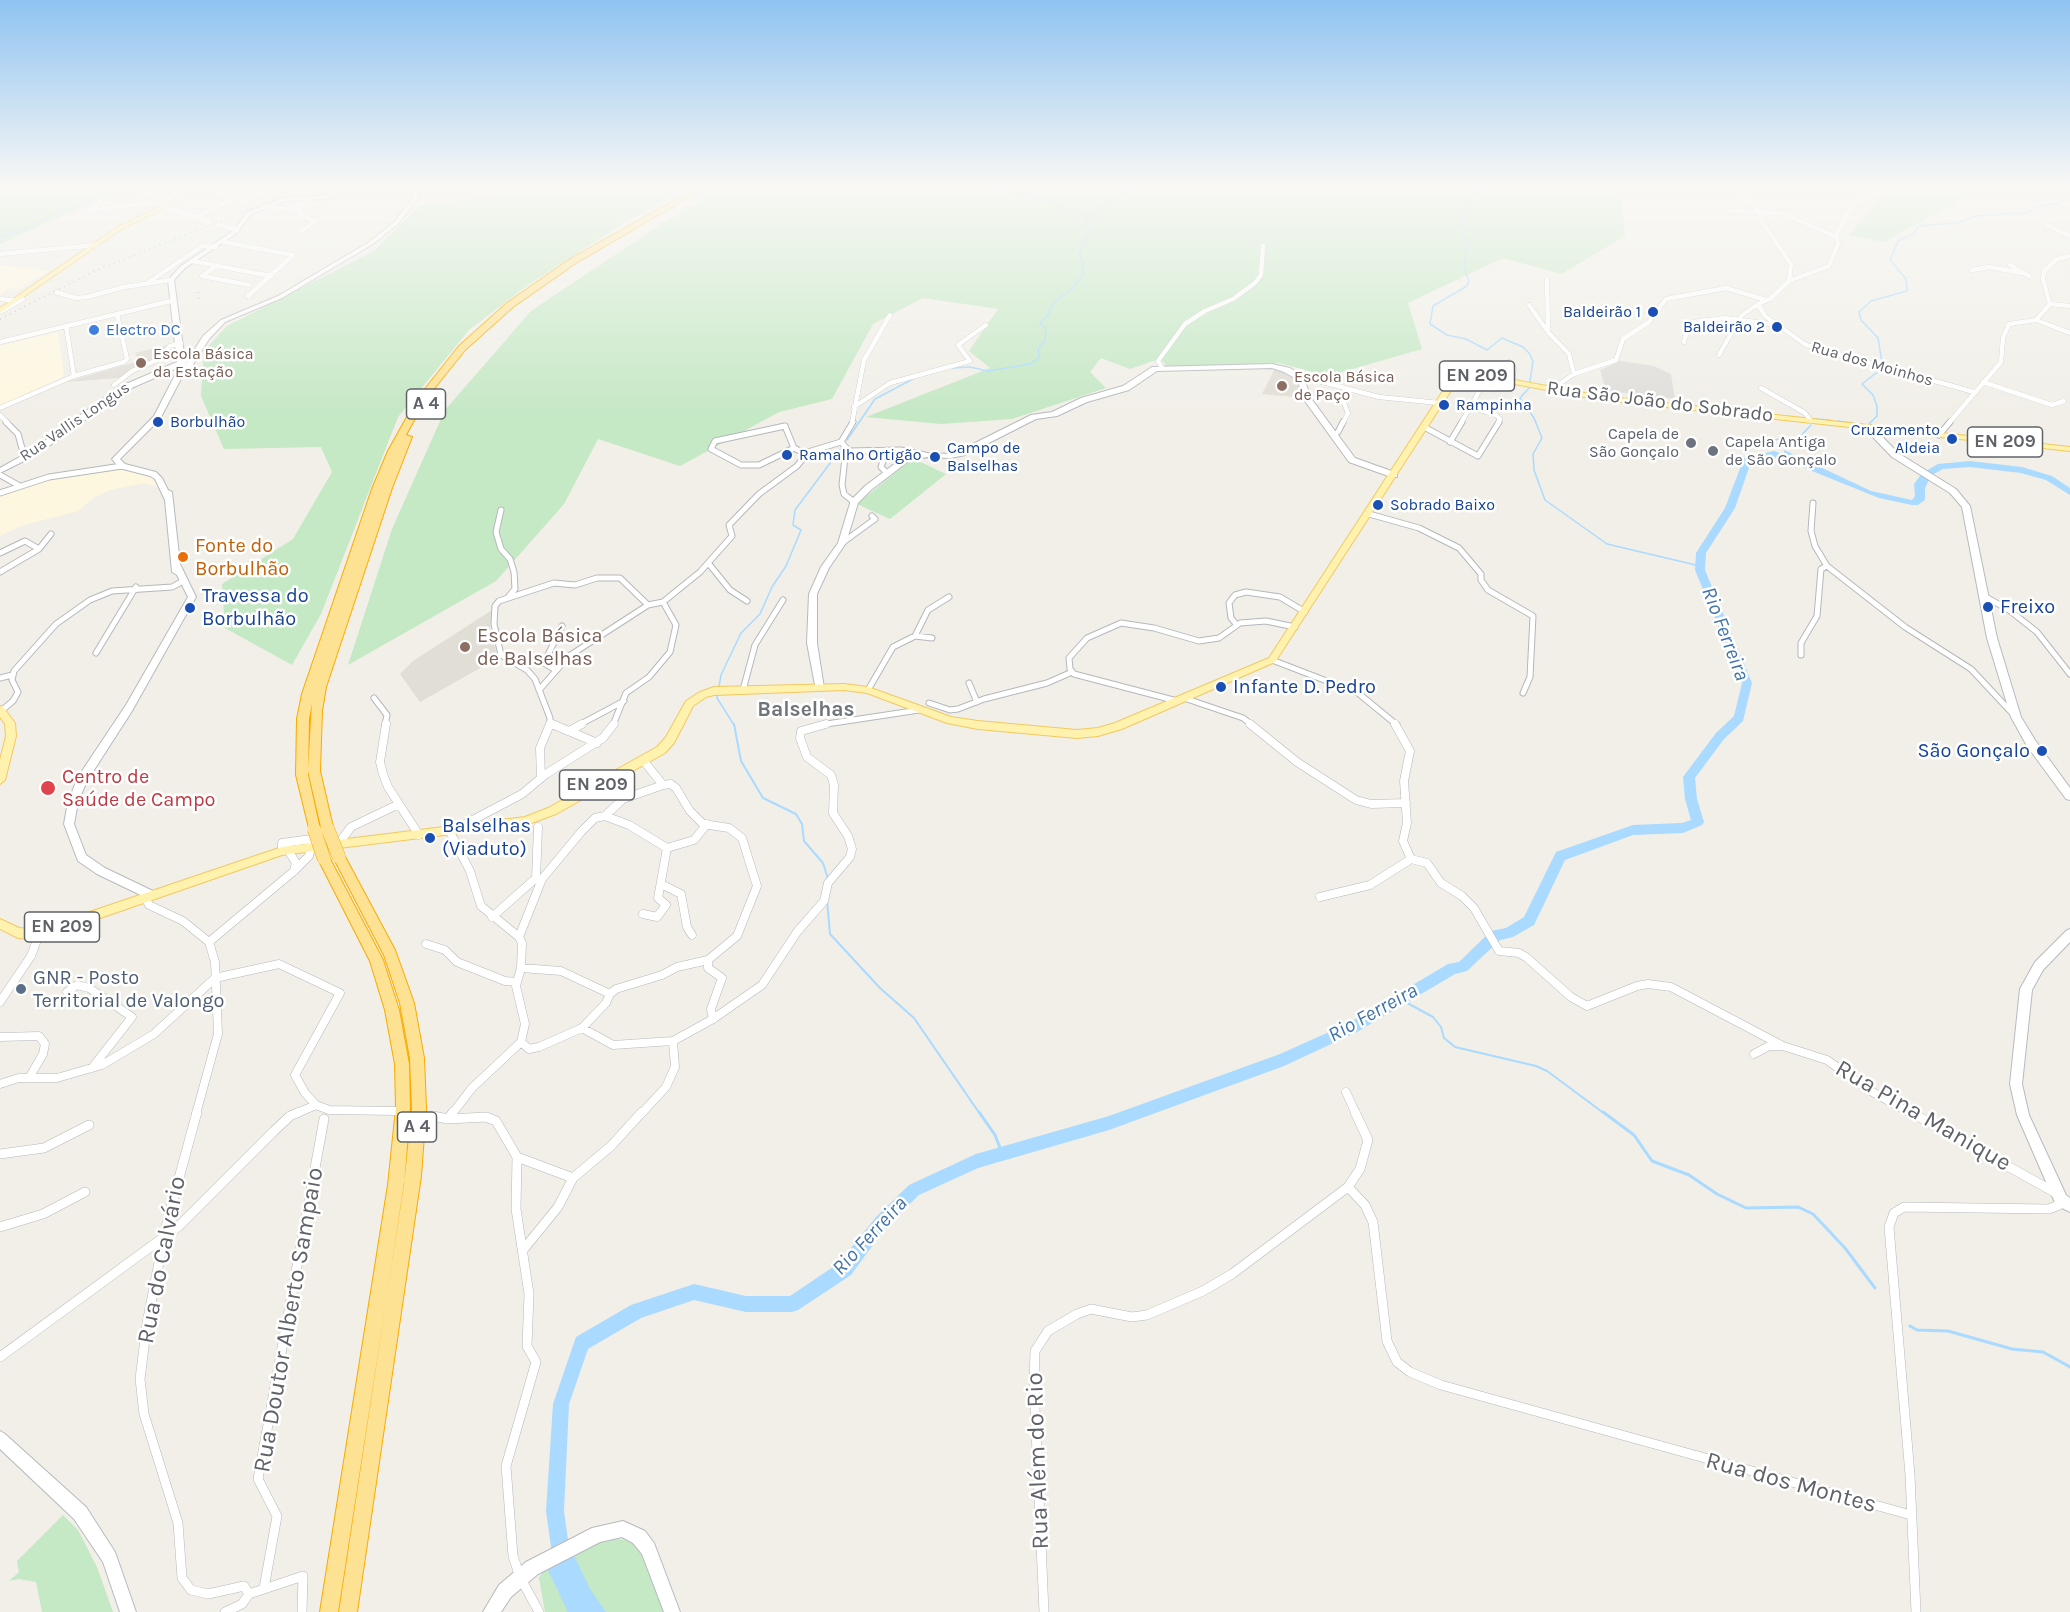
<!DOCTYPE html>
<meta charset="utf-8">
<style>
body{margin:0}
canvas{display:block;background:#f1efe8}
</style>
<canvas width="2070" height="1612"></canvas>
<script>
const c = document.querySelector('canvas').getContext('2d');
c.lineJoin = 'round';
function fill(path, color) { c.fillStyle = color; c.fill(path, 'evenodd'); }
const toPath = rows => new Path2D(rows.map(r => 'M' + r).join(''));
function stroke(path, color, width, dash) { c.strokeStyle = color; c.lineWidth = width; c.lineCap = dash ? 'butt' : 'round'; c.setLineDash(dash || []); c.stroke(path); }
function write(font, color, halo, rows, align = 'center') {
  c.font = font + ' Karla,sans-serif'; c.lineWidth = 5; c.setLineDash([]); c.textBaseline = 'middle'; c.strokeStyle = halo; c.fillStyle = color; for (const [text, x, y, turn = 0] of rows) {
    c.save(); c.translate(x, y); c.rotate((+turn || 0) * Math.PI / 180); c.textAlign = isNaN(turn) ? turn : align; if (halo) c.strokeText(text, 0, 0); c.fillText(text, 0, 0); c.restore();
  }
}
fill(toPath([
 [0,265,36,269,48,271,19,289,8,288,0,296],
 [58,332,64,374,61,378,0,406,0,346],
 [119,469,149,475,159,487,144,483,110,490,93,498,78,511,20,526,0,536,0,495,51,478]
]), '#fef7e0');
fill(toPath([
 [1620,361,1654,366,1671,374,1675,399,1606,391,1600,370]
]), '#e0deda');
fill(toPath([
 [168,345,155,361,119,378,66,382,139,361,135,353],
 [1275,368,1296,379,1304,398,1262,394],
 [492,610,490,630,498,658,420,702,400,674,413,661]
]), '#e1ded6');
fill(toPath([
 [0,187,127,187,0,244],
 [521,187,688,187,621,225,528,285,469,330,398,417,321,614,292,665,225,628,222,584,293,539,332,472,321,447,224,449,201,396,204,351,227,326,374,251,421,204,509,195],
 [726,187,1624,187,1621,193,1625,236,1561,274,1503,258,1408,303,1422,349,1328,376,1279,363,1167,367,1162,360,1156,360,1130,369,1101,358,1090,372,1106,388,1012,419,941,424,866,417,990,368,969,351,998,309,923,298,873,324,832,399,779,412,680,466,598,439,564,504,496,581,348,665,392,529,445,410,531,311,661,224],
 [1889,187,1971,187,1970,195,1884,242,1849,235],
 [911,460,916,460,946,474,890,519,857,504],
 [63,1515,78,1530,97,1567,113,1612,42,1612,36,1582,19,1579,9,1581,19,1572,17,1561],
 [602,1538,630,1540,642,1556,665,1612,545,1612,539,1578,546,1566]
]), '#c5e8c5');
fill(toPath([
 [1784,450,1871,491,1912,500,1915,496,1914,484,1922,473,1930,478,1925,488,1925,500,1918,505,1912,505,1879,498,1802,467,1785,464],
 [573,1553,590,1589,606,1612,568,1612,546,1566]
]), '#aadaff');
stroke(toPath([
 [992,187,1054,202,1086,216],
 [1491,187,1474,193,1464,210,1461,225,1462,236,1467,243,1464,268,1469,281,1467,286,1433,306,1430,324,1447,335,1466,339,1487,350,1502,338,1523,347,1529,353,1533,361,1529,388,1520,398,1534,418,1542,438,1533,454,1534,470,1545,500,1607,544,1700,566],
 [0,237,27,229,35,223,99,197,115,187],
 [953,368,970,367,988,371,1030,364,1039,358,1038,349,1045,341,1046,328,1040,324,1041,321,1047,317,1054,302,1072,289,1083,274,1083,261,1079,255,1088,231,1087,217,1135,187],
 [1815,419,1830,420],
 [1838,421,1859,424],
 [1869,424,1877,416,1877,406,1873,395,1862,384,1880,370,1882,363,1878,338,1861,320,1859,312,1871,301,1907,291,1906,279,1890,260,1898,241,1913,234,1919,226,1958,223,1975,216,2025,213,2045,205,2059,204,2070,187],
 [847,440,875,399,913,379],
 [1753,457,1738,445,1781,439,1796,441,1811,425],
 [734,725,717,698,721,675,741,633,760,614,772,587,786,566,801,530,793,525,795,510,843,446]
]), '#aadaff', 1.5);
stroke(toPath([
 [734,724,741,761,763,798,796,814,802,824,804,841,823,863,828,879],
 [827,900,830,934,880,988,914,1018,980,1114],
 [1400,999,1433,1017,1441,1027,1444,1038,1455,1047,1536,1066,1547,1071,1605,1114]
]), '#aadaff', 2);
stroke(toPath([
 [979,1112,995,1135,1002,1153],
 [1603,1112,1634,1135,1652,1161,1689,1175,1717,1194,1746,1208,1798,1207,1813,1214,1845,1248,1875,1288],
 [1910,1326,1917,1330,1948,1331,2012,1349,2043,1352,2070,1367]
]), '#aadaff', 3);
fill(toPath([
 [1774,451,1805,463,1800,466,1773,457,1751,462,1735,508,1706,553,1705,570,1752,683,1743,721,1724,739,1695,778,1697,799,1704,822,1702,825,1683,833,1633,835,1565,860,1534,925,1513,937,1500,940,1467,971,1455,974,1357,1032,1284,1066,1109,1130,978,1168,919,1195,886,1227,851,1275,798,1310,792,1312,746,1312,694,1300,641,1318,588,1349,569,1404,564,1511,571,1561,568,1567,562,1570,556,1567,553,1561,546,1511,553,1404,576,1337,631,1305,694,1284,746,1296,790,1296,839,1263,876,1217,909,1185,976,1154,1109,1116,1280,1054,1347,1024,1448,964,1459,962,1491,931,1506,928,1524,917,1556,852,1633,825,1682,823,1691,820,1685,799,1683,777,1716,733,1734,716,1742,683,1695,570,1696,553,1725,508,1744,458,1774,451],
 [1970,461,2022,467,2052,476,2070,488,2070,495,2046,480,2021,473,1970,467,1943,469,1932,475,1923,486,1917,486,1915,484,1926,471,1938,464,1970,461]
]), '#aadaff');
const streetFar3 = toPath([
 [156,187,142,193,164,199],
 [229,187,220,194,247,201,274,187],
 [452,187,464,190,475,187],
 [1737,187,1761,214,1760,219,1791,264,1789,281,1770,299,1758,304,1765,316,1806,345,1974,392],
 [271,193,284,187],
 [163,206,209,222],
 [264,207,298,209],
 [90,210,161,202,195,187],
 [90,210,100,202],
 [1730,211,1781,213,1837,237],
 [196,217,234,198],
 [217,224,237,230],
 [2047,225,2070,236],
 [301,231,316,221,299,215,298,209,309,199],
 [223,242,293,255,248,296],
 [0,254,96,245],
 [192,261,271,276],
 [218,265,202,276,249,285],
 [2010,265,2029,276],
 [1972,270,1989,267,2022,273],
 [1547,279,1548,332,1569,354,1574,374],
 [1789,281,1829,266,1838,244,1836,235,1846,215,1858,201,1875,193,1877,187],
 [149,282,202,246,216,247],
 [56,292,76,298,87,297,124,287,171,280],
 [0,299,17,301],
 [2050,304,2070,306],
 [1529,305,1548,332],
 [0,312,23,299],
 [2036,320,2070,333],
 [66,326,74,376],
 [0,342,171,301],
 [1684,342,1689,325,1693,322,1725,318,1778,325],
 [1719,355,1741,316,1758,304],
 [1509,362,1514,368,1512,381],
 [1162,368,1158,361,1185,324,1205,311,1233,299,1255,283,1261,275,1263,246],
 [1301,379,1307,378,1379,397,1439,403],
 [1983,382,2052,405,2064,401],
 [114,385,132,371,157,360,170,346,181,343],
 [1761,388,1805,413,1811,421],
 [1552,389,1574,374,1616,360,1623,339,1649,322,1666,299,1726,288,1766,300],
 [854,407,890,383,970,361,958,345,986,325],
 [1471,407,1496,415,1500,419,1498,423],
 [0,408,74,376,124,362,127,359,117,314],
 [0,415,8,423],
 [852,423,864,360,890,315],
 [1343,423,1348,413,1342,398,1348,389],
 [1461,423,1480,390],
 [1949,423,2001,362,2003,338,2009,324,2036,320,2050,304,2043,279,2044,271,2057,259,2070,256]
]);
const streetFar2 = toPath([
 [6,422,18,434,23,452,30,454],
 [785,426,794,448,759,465,741,465,711,449,715,441,785,426],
 [1424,427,1478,456,1499,422],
 [1333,434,1338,432,1343,422],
 [1939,435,1950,422],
 [841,442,853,422],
 [1450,442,1462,422],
 [794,448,806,454],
 [887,450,881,467,887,473],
 [849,451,901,450,925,455],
 [849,451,845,457,842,485,844,494,854,502],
 [0,475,18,485],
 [0,493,49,477,122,466],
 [1813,503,1811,531,1815,546,1827,566],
 [501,510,496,532,501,549,510,559,514,572,515,589,509,596],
 [1369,514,1419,528,1459,548,1481,574,1481,580,1488,590,1533,616,1530,677,1523,693],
 [842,543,875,519,872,516],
 [0,553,25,541,39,549],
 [709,564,730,590,747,601],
 [1827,566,1905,627,1971,669,2014,715],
 [0,572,39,549,51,534],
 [1984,596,2009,610,2037,632,2070,674],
 [1236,624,1231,618,1229,603,1235,595,1246,592,1280,597,1305,612],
 [915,636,928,610,949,597],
 [96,653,136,587],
 [1801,655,1801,643,1817,616,1821,569,1827,566],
 [1272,660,1358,693,1397,725],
 [554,669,544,663,562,626],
 [0,678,12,675],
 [969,683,977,702],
 [539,690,569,656,648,605,663,602,700,572,732,536,729,525,759,494,797,466,808,452,841,442,849,451],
 [743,690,755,645,783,600],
 [868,690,893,647,915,636,932,638],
 [374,698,387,715,385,725],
 [1184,698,1243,718,1252,725],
 [1177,701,1074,674,1070,669,1069,658,1087,638,1121,623,1154,628,1199,641,1219,638,1240,623,1266,621,1295,627],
 [929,703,950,710,958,709,984,699,1047,683,1072,672],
 [1,711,13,701,18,692,12,680,14,671,56,624,90,600,112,591,172,587,185,580],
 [550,723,556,725],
 [550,725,550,718,535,679,527,670,501,655,494,624,495,606,499,601,554,583,575,585,597,578,620,578,648,605],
 [579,725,624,701],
 [613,725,626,693,649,677,670,652,676,625,663,602],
 [820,725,919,710]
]);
const streetFar1 = toPath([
 [386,724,380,762,383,774,388,787,419,835],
 [552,724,597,743],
 [1250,724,1297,762,1356,800,1371,804,1406,803],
 [1395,724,1410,751,1404,781,1407,823,1403,841,1411,859,1427,863,1441,883,1462,896,1474,908,1499,951,1519,953,1526,957,1571,997,1587,1006,1637,986,1648,984,1671,987,1783,1046,1827,1060,1869,1090,1912,1114],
 [571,730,582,724],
 [541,778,540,748,550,724],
 [605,816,629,825,667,848,658,898,666,905,657,917,643,914],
 [339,843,351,827,399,804],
 [667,848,694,840,707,824],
 [288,850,296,863,294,871],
 [282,851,282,843,319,838],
 [661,884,681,894,687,927,692,935],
 [145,897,149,905,183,921,209,942,215,962,218,1034,196,1114],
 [1320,897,1370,885,1411,859],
 [492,917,536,878,538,827],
 [519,937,542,879,581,832,595,818,605,816,623,799,663,785,643,760],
 [209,942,294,871,309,856,311,847],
 [426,944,445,950,457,962,505,981,517,982],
 [708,960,708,968,722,978,711,1009,713,1019],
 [521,968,561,971,610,994,616,989,662,975,677,967,708,960,737,936,757,886,742,838,729,828,703,824,690,811,676,788,671,784,663,785],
 [67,992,77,985,89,988,132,1017,92,1068],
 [0,1002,31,956,40,932],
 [582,1028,606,1003,610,994],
 [0,1037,39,1036,45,1044,43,1054,29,1078],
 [521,1042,529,1049,539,1047,582,1028,613,1045,673,1041,713,1019,762,985,797,932,824,901,828,883,850,857,852,849,848,836,833,813,834,785,831,775,807,757,800,738,801,731,826,724],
 [1754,1054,1769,1046,1779,1046],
 [0,1084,19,1078,57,1078,102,1065,154,1034,215,978,279,964,340,993,295,1075,305,1093,316,1105,329,1110,396,1111],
 [1346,1092,1356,1114],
 [295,1114,316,1105],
 [452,1114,472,1088,521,1042,525,1024,516,986,521,968,522,943,519,937,481,906,470,871,450,832,522,794,546,774,603,738,614,724],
 [641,1114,666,1087,675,1067,673,1041]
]);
const street = toPath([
 [197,1112,167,1222,147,1323,140,1379,144,1414,178,1523,182,1578,191,1590,208,1594,244,1586,249,1594],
 [1910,1112,2056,1193],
 [433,1116,448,1119,486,1117,496,1121,517,1157,516,1209,529,1294,527,1346,536,1362,506,1466,513,1556,520,1577,539,1612],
 [448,1119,453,1112],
 [0,1154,44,1148,89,1125],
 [517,1157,573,1178],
 [1348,1187,1365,1205,1373,1222,1387,1341,1397,1362,1410,1372,1441,1385,1911,1515],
 [0,1227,43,1214,85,1192],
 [523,1250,558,1207,573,1178,611,1146,642,1112],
 [0,1357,179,1226,274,1131,290,1116,299,1112],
 [264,1588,277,1516,258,1479,324,1119],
 [225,1612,242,1604,249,1594,303,1576,302,1612],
 [1044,1612,1034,1384,1035,1351,1048,1331,1077,1314,1091,1309,1132,1317,1147,1315,1203,1291,1232,1274,1348,1187,1360,1169,1368,1140,1355,1112],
 [1916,1612,1910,1475,1889,1227,1894,1213,1904,1207,2049,1209,2059,1205,2061,1200]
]);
const secondary = toPath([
 [342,187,350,187,324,199,286,201,251,214,237,233,185,268,174,280,184,355,189,357,184,366,203,336,221,320,278,296,369,242,394,222,414,196,411,187,417,187,420,196,398,224,373,244,282,298,225,322,209,339,189,371,183,371,183,375,160,419,120,459,125,464,156,472,162,478,168,490,172,492,180,564,196,597,132,711,87,781,78,802,74,824,86,855,105,868,155,892,157,895,155,898,151,900,97,874,78,861,64,824,68,802,78,777,126,705,188,597,177,575,172,572,165,500,155,479,150,476,119,468,112,459,154,416,175,375,177,368,125,391,38,454,0,473,0,468,32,450,119,387,177,362,168,280,181,266,233,231,247,212,283,198,321,196,342,187],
 [1272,364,1290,368,1304,377,1310,397,1355,458,1397,473,1397,477,1391,477,1349,462,1302,397,1298,380,1284,372,1272,368,1157,371,1129,390,1087,402,1057,416,1036,419,965,455,951,458,925,457,910,460,871,490,858,503,846,543,829,568,817,594,817,643,824,688,822,690,816,690,807,643,809,594,821,567,838,543,851,500,865,486,905,456,925,453,951,454,959,451,1031,415,1052,412,1081,398,1123,386,1152,367,1272,364],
 [1865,425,1871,425,1898,453,1956,489,1970,506,1997,638,2021,717,2035,740,2070,788,2070,800,2066,799,2027,746,2011,717,1987,638,1962,507,1950,493,1892,457,1865,429,1865,425],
 [2070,929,2070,942,2043,970,2032,990,2022,1084,2029,1115,2066,1195,2070,1198,2070,1212,2056,1205,2017,1115,2010,1084,2020,989,2035,962,2066,931,2070,929],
 [0,1431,5,1434,86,1507,115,1552,136,1612,120,1612,103,1562,74,1519,0,1449,0,1431],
 [623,1521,645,1531,654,1543,680,1612,664,1612,642,1554,633,1543,622,1537,600,1542,538,1574,511,1597,501,1612,483,1612,499,1585,526,1562,592,1528,623,1521]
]);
const primary = toPath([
 [199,187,207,187,120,230,0,313,0,308,116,228,199,187],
 [1482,374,1601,396,2070,447,2070,451,1601,400,1482,378,1461,380,1456,383,1275,662,1122,729,1098,736,1077,738,978,729,947,723,867,693,844,690,714,695,706,697,693,706,674,743,665,753,556,814,526,825,282,855,60,932,31,939,18,938,0,929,0,919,19,928,31,929,60,922,282,847,525,817,548,808,657,747,666,737,686,701,700,692,714,687,844,684,868,687,951,717,978,721,1077,730,1098,728,1115,723,1269,658,1450,380,1459,376,1482,374],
 [0,706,3,707,15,723,16,736,5,780,0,784,0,760,6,736,5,724,0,717,0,706]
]);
const highway = toPath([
 [698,187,706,187,576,263,513,307,465,350,425,400,406,435,412,437,392,488,326,687,322,711,320,771,333,827,331,830,327,832,323,830,321,827,308,771,312,703,309,719,308,775,320,829,318,832,310,832,296,775,297,719,302,694,372,489,388,451,417,399,459,346,507,303,570,259,698,187],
 [339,852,343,853,395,950,414,1003,424,1058,426,1108,421,1176,357,1612,339,1612,405,1176,412,1108,410,1058,400,1003,384,955,333,857,335,853,339,852],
 [324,854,328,855,383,960,399,1010,409,1064,410,1108,404,1185,338,1612,320,1612,388,1185,396,1108,395,1064,385,1010,370,961,318,859,320,855,324,854]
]);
stroke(streetFar3, '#b5b8bc', 5);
stroke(streetFar2, '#b5b8bc', 7);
stroke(streetFar1, '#b5b8bc', 9);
stroke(street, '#b5b8bc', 10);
stroke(secondary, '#b6babf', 2);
stroke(primary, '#f2c960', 2);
stroke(highway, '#f9ab00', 2);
stroke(streetFar3, '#fff', 4.5);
stroke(streetFar2, '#fff', 5);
stroke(streetFar1, '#fff', 8);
stroke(street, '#fff', 9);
fill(secondary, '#fff');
fill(primary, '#fff2af');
fill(highway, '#fde293');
stroke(toPath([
 [198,292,199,301],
 [0,319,95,271,306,187]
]), '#b6b7b8', 1.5, [1, 4.5]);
const highwayBridge = toPath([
 [327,827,339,857],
 [314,829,324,859]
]);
stroke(highwayBridge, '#f9ab00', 14, []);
stroke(highwayBridge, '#fde293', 13);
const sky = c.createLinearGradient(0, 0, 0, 413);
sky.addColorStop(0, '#8fc3f1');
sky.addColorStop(0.45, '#f9f8f5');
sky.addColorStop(1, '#f9f8f500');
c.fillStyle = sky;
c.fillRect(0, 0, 2070, 413);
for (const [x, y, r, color] of [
 [1653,312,6,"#1a4fb4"],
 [1777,327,6,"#1a4fb4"],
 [94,330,6,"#3f7fe0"],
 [141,363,6,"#8d6e63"],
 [1282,386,6,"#8d6e63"],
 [1444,405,6,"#1a4fb4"],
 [158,422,6,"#1a4fb4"],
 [1952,439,6,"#1a4fb4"],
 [1691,443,6,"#6b7280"],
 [1713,451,6,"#6b7280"],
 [787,455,6,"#1a4fb4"],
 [935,457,6,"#1a4fb4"],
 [1378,505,6,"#1a4fb4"],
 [183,557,6,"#e8710a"],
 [1988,607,6,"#1a4fb4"],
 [190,608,6,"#1a4fb4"],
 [465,647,6,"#8d6e63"],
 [1221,687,6,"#1a4fb4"],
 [2042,751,6,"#1a4fb4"],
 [48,788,8,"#e0444e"],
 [430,838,6,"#1a4fb4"],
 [21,989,6,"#5c6f8a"]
]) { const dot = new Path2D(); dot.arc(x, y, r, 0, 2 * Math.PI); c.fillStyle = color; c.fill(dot); stroke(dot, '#fff', 2); }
write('16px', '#164399', '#fff', [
 ["Baldeirão 1",1641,312,"right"],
 ["Baldeirão 2",1765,327,"right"],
 ["Rampinha",1456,405],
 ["Borbulhão",170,422],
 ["Cruzamento",1940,430,"right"],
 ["Aldeia",1940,448,"right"],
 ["Campo de",947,448],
 ["Balselhas",947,466],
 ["Ramalho Ortigão",799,455],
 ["Sobrado Baixo",1390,505]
], 'left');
write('16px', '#366cbe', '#fff', [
 ["Electro DC",106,330]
], 'left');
write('16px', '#785e54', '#fff', [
 ["Escola Básica",153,354],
 ["da Estação",153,372],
 ["Escola Básica",1294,377],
 ["de Paço",1294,395]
], 'left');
write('16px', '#5f6368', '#fff', [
 ["Rua dos Moinhos",1872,364,16],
 ["Rua Vallis Longus",75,422,-34]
]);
write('16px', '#5b616d', '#fff', [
 ["Capela de",1679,434],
 ["São Gonçalo",1679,452],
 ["Capela Antiga",1725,442,"left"],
 ["de São Gonçalo",1725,460,"left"]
], 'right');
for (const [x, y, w] of [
 [1477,376,75],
 [426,404,39],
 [2005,442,75],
 [597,785,75],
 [62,927,75],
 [417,1127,39]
]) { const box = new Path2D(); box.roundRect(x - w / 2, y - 15, w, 30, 4.5); c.fillStyle = '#fff'; c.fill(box); stroke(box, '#5f6368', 1.5); }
write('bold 18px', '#5f6368', null, [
 ["EN 209",1477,376],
 ["A 4",426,404],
 ["EN 209",2005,442],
 ["EN 209",597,785],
 ["EN 209",62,927],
 ["A 4",417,1127]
]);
write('20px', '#5f6368', '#fff', [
 ["Rua São João do Sobrado",1660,402,7]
]);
write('20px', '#c56008', '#fff', [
 ["Fonte do",195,546],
 ["Borbulhão",195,569]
], 'left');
write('20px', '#164399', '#fff', [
 ["Travessa do",202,596],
 ["Borbulhão",202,619],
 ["Freixo",2000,607],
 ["Infante D. Pedro",1233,687],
 ["São Gonçalo",2030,751,"right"],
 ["Balselhas",442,826],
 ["(Viaduto)",442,849]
], 'left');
write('20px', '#785e54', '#fff', [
 ["Escola Básica",477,636],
 ["de Balselhas",477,659]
], 'left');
write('20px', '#be3a42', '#fff', [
 ["Centro de",62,777],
 ["Saúde de Campo",62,800]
], 'left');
write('20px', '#4e5e75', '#fff', [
 ["GNR - Posto",33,978],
 ["Territorial de Valongo",33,1001]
], 'left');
write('italic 21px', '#4174aa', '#fff', [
 ["Rio Ferreira",1725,634,69],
 ["Rio Ferreira",1373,1013,-29],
 ["Rio Ferreira",870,1236,-47]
]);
write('bold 21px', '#70757a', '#fff', [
 ["Balselhas",806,710]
]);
write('24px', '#5f6368', '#fff', [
 ["Rua Pina Manique",1923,1116,30],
 ["Rua do Calvário",162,1260,-79],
 ["Rua Doutor Alberto Sampaio",289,1320,-80],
 ["Rua Além do Rio",1038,1461,-92],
 ["Rua dos Montes",1791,1483,15]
]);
</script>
